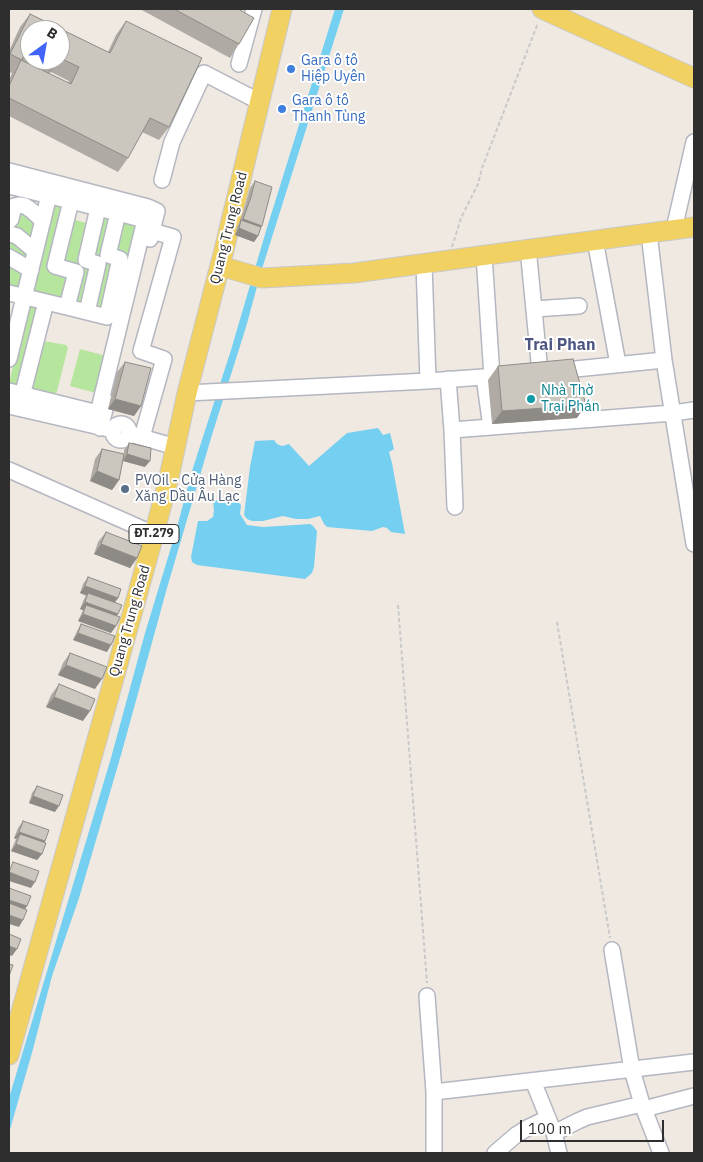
<!DOCTYPE html>
<meta charset="utf-8">
<style>
body{margin:0}
#map{position:relative;width:703px;height:1162px;overflow:hidden;background:#efe9e1;font-family:"IBM Plex Sans",sans-serif}
canvas{display:block}
.frame{position:absolute;inset:0;border:10px solid #2e2e2e;pointer-events:none}
.north{position:absolute;left:20px;top:20px;width:50px;height:50px;box-sizing:border-box;background:#fff;border:1px solid #ababab;border-radius:50%;rotate:32deg;font-size:14px;font-weight:700;line-height:20px;text-align:center;color:#2e2e2e}
.north::after{content:'';display:block;margin:auto;width:18px;height:22px;background:#4264fb;clip-path:polygon(50% 0,100% 100%,50% 72%,0 100%)}
.scale{position:absolute;left:520px;top:1120px;width:144px;height:22px;box-sizing:border-box;border:2px solid #2e2e2e;border-top:0;padding-left:6px;font-size:15px;line-height:18px;white-space:nowrap;color:#2e2e2e;-webkit-text-stroke:4px #fff;paint-order:stroke}
</style>
<div id="map">
<canvas width="703" height="1162"></canvas>
<div class="frame"></div>
<div class="north">B</div>
<div class="scale">100 m</div>
</div>
<script>
const c = document.querySelector('canvas').getContext('2d');
c.lineJoin = 'round';
function fill(path, color) { c.fillStyle = color; c.fill(path, 'evenodd'); }
const toPath = rows => new Path2D(rows.map(r => 'M' + r).join(''));
function stroke(path, color, width, dash) { c.strokeStyle = color; c.lineWidth = width; c.lineCap = dash ? 'butt' : 'round'; c.setLineDash(dash || []); c.stroke(path); }
function write(font, color, halo, rows, align = 'center') {
  c.font = font + ' "IBM Plex Sans",sans-serif'; c.lineWidth = 4; c.setLineDash([]); c.textBaseline = 'middle'; c.strokeStyle = halo; c.fillStyle = color; for (const [text, x, y, turn = 0] of rows) {
    c.save(); c.translate(x, y); c.rotate((+turn || 0) * Math.PI / 180); c.textAlign = isNaN(turn) ? turn : align; if (halo) c.strokeText(text, 0, 0); c.fillText(text, 0, 0); c.restore();
  }
}
fill(toPath([
 [51,202,66,205,51,269,70,274,62,299,29,292],
 [18,209,37,220,31,239,9,226],
 [100,214,112,217,117,260,105,310,91,306,90,256],
 [72,219,90,224,96,264,86,305,74,302,83,266,62,261],
 [118,220,137,225,113,323,109,322,126,257,110,253],
 [9,239,29,251,27,259,9,253],
 [9,261,24,272,20,290,9,287],
 [28,304,39,307,19,389,9,386,9,383],
 [44,341,66,345,68,348,57,391,55,395,32,390,31,388,41,342],
 [80,349,106,356,96,393,70,386]
]), '#b6e59e');
fill(toPath([
 [335,9,344,9,261,272,246,327,211,438,167,588,121,755,79,898,52,976,33,1049,9,1133,9,1098,111,758,145,633,176,531,192,471,231,350,266,231],
 [378,428,383,435,390,433,394,449,389,452,392,463,405,534,391,532,387,528,383,527,372,531,327,527,324,524,320,516,308,519,296,519,283,516,263,521,252,521,247,519,244,515,250,467,255,441,274,440,277,444,282,446,289,444,309,466,347,433],
 [218,500,237,501,241,505,240,514,247,525,263,527,310,524,313,526,317,531,314,567,312,573,305,579,197,565,192,562,191,557,198,521,207,521,213,517,214,510,213,501]
]), '#75cff0');
const minor = toPath([
 [239,64,254,9],
 [9,171,148,207,157,211,150,239],
 [162,180,172,142,204,73,260,102],
 [9,186,71,201,145,220,98,413,9,391],
 [9,221,11,219,14,206,19,205,25,206,31,210,43,221],
 [674,229,694,142],
 [649,233,664,360,694,544],
 [9,234,10,234,17,236,35,251],
 [595,240,618,364],
 [528,248,540,372],
 [484,255,492,377],
 [9,257,31,270],
 [424,264,428,381],
 [9,293,67,307,76,272,55,266,71,201],
 [67,307,87,312,98,264,86,260,98,208],
 [534,309,579,306],
 [87,312,107,317,120,259,108,255,118,213],
 [9,359,49,195],
 [556,371,664,360],
 [484,377,491,427],
 [448,379,452,430,455,507],
 [187,393,428,381,510,375],
 [9,406,113,430],
 [19,408,46,302],
 '113 432a8 8 0 1 1 16 0a8 8 0 1 1-16 0Z',
 [100,428,107,402],
 [452,430,673,413,694,410],
 [134,435,176,447],
 [142,437,164,359,141,351,173,237,152,231],
 [9,470,154,534],
 [612,950,632,1070,642,1104,661,1153],
 [427,996,434,1092,434,1153],
 [533,1081,554,1133,559,1153],
 [434,1092,694,1062],
 [644,1109,694,1096],
 [554,1133,578,1121,587,1117,642,1104],
 [495,1153,516,1135,529,1127,548,1118]
]);
const major = toPath([
 [542,9,694,78],
 [220,266,262,278,354,273,694,227],
 [9,1055,152,542,169,477,187,393,224,250,282,9]
]);
stroke(minor, '#b4b7c1', 18);
stroke(major, '#c9c9c9', 21);
stroke(toPath([
 [452,247,461,218,478,184,482,168,538,23],
 [398,605,427,983],
 [557,622,610,938]
]), '#c9c9c9', 2, [4, 2.5]);
stroke(minor, '#fff', 15);
stroke(major, '#f2d163', 19);
fill(toPath([
 [140,9,241,9,240,10,239,44,230,58],
 [30,14,108,52,116,35,126,21,169,127,159,140,142,132,128,158,118,172,9,116,9,80,12,73,9,72,9,51,20,27],
 [60,30,60,60,30,60],
 [51,72,69,81,68,83,49,74],
 [255,181,261,227,258,236,254,242,235,235,237,227,239,223,246,203,250,188],
 [125,362,141,406,134,416,108,409,117,372],
 [498,366,577,418,492,424,488,380],
 [129,443,145,467,123,461,119,480,112,490,90,481,95,459,102,449,124,454,124,450],
 [106,532,137,558,130,568,94,554,98,542],
 [88,577,118,598,115,602,117,616,116,626,111,633,78,621,83,610,80,609,84,599,86,596,80,593,83,584],
 [81,624,107,652,73,640,77,631],
 [70,653,95,689,58,675,63,663],
 [59,684,83,721,46,707,51,695],
 [37,786,55,812,29,803,32,793],
 [23,821,45,841,44,842,42,854,37,860,11,851,16,839,14,838,18,828]
]), '#afaba4');
fill(toPath([
 [243,219,262,226,257,232,241,223],
 [239,228,258,236,254,242,235,235],
 [115,399,141,406,134,416,108,409],
 [586,405,577,418,492,424,502,411],
 [127,454,150,461,145,467,123,461],
 [97,471,119,480,112,490,90,481],
 [101,544,137,558,130,568,94,554],
 [85,586,118,598,113,605,88,593,86,595,80,593],
 [85,602,118,614,114,621,86,605,83,610,80,609],
 [83,614,116,626,111,633,78,621],
 [78,633,111,645,107,652,73,640],
 [66,665,102,679,95,689,58,675],
 [54,697,90,711,83,721,46,707],
 [33,796,59,806,55,812,29,803],
 [19,832,45,841,40,848,20,834,16,839,14,838],
 [16,844,42,854,37,860,11,851],
 [9,872,35,882,31,888,9,881],
 [9,900,27,906,23,913,9,908],
 [9,915,23,920,19,927,9,924],
 [9,946,17,949,12,956,9,955]
]), '#8e8b86');
const building = toPath([
 [174,9,241,9,240,10,254,18,239,44,174,9],
 [30,14,110,53,126,21,202,58,169,127,150,118,128,158,9,98,9,86,21,60,71,84,79,67,60,58,60,30,30,30,30,60,57,60,51,71,23,57,22,60,10,54,30,14],
 [255,181,272,187,262,226,243,219,251,197,255,181],
 [241,220,261,227,258,236,239,228,241,220],
 [573,359,586,405,502,411,498,366,573,359],
 [125,362,151,368,141,406,115,399,125,362],
 [129,443,151,448,150,461,127,454,129,443],
 [102,449,124,454,119,480,97,471,102,449],
 [106,532,142,546,137,558,101,544,106,532],
 [88,577,121,589,118,598,85,586,88,577],
 [88,593,122,605,118,614,85,602,88,593],
 [86,605,120,617,116,626,83,614,86,605],
 [81,624,115,636,111,645,78,633,81,624],
 [70,653,107,667,102,679,66,665,70,653],
 [59,684,95,699,90,711,54,697,59,684],
 [37,786,63,795,59,806,33,796,37,786],
 [23,821,49,830,45,841,19,832,23,821],
 [20,834,46,843,42,854,16,844,20,834],
 [13,862,39,871,35,882,9,872,13,862],
 [9,888,31,896,27,906,9,900,9,888],
 [9,903,27,910,23,920,9,915,9,903],
 [9,934,21,939,17,949,9,946,9,934],
 [9,964,13,965,9,976,9,964]
]);
fill(building, '#cbc7bf');
stroke(building, '#8e8b86', 1);
for (const [x, y, r, color] of [
 [291,69,5,"#3f7fe0"],
 [282,109,5,"#3f7fe0"],
 [531,399,5,"#0f9aa8"],
 [125,489,5,"#5c6f8a"]
]) { const dot = new Path2D(); dot.arc(x, y, r, 0, 2 * Math.PI); c.fillStyle = color; c.fill(dot); stroke(dot, '#fff', 2); }
for (const [x, y, w] of [
 [154,534,50]
]) { const box = new Path2D(); box.roundRect(x - w / 2, y - 9.5, w, 19, 4); c.fillStyle = '#fff'; c.fill(box); stroke(box, '#2e2e2e', 1); }
write('bold 12px', '#2e2e2e', null, [
 ["ĐT.279",154,534]
]);
write('14px', '#366cbe', '#fff', [
 ["Gara ô tô",301,61],
 ["Hiệp Uyên",301,77],
 ["Gara ô tô",292,101],
 ["Thanh Tùng",292,117]
], 'left');
write('14px', '#2e2e2e', '#fff', [
 ["Quang Trung Road",229,228,-76],
 ["Quang Trung Road",130,621,-74]
]);
write('14px', '#0d838f', '#fff', [
 ["Nhà Thờ",541,391],
 ["Trại Phán",541,407]
], 'left');
write('14px', '#4e5e75', '#fff', [
 ["PVOil - Cửa Hàng",135,481],
 ["Xăng Dầu Âu Lạc",135,497]
], 'left');
write('bold 16px', '#4d5680', '#fff', [
 ["Trai Phan",560,345]
]);
</script>
